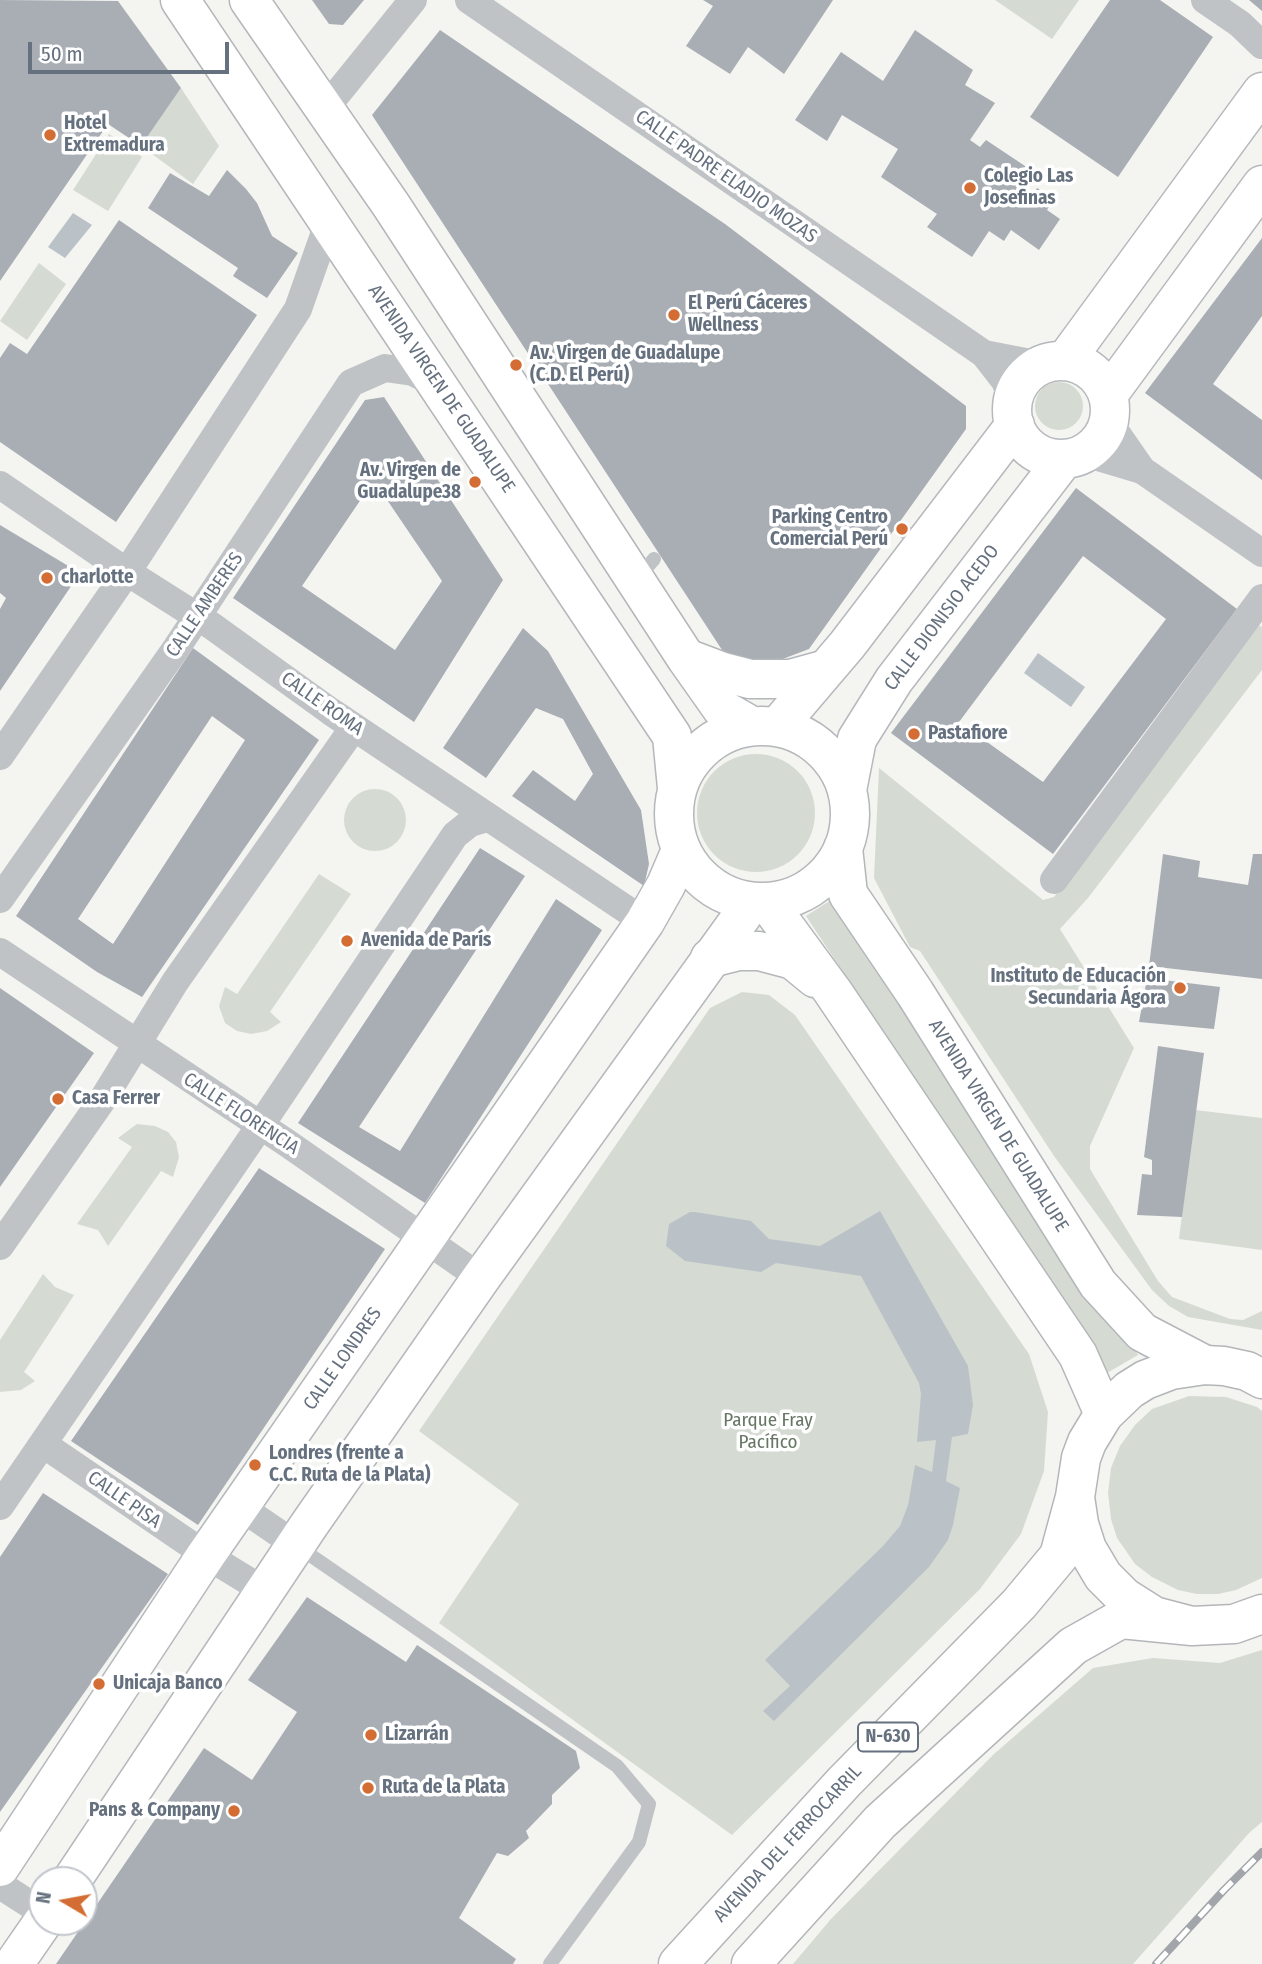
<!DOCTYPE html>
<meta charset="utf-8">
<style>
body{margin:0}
#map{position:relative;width:1262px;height:1964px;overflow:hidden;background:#f4f4f1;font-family:"Fira Sans Condensed",sans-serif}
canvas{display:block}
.north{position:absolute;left:28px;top:1866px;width:70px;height:70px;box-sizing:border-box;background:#fff;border:2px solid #c2c6cc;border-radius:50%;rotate:280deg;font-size:19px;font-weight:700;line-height:28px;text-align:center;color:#66717f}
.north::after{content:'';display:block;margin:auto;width:24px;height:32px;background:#d36d33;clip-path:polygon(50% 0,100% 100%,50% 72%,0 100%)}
.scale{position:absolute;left:28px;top:42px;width:201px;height:32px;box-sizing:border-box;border:4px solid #66717f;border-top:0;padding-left:9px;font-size:21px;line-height:24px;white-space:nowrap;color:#66717f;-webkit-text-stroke:5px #fff;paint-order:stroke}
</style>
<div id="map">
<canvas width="1262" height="1964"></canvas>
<div class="north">N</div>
<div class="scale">50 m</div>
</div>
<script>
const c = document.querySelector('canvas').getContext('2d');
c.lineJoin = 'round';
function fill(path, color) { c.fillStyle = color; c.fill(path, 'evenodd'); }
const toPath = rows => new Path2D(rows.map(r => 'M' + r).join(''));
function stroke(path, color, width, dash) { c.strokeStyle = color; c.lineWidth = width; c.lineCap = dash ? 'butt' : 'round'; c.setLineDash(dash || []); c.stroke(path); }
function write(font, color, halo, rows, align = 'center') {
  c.font = font + ' "Fira Sans Condensed",sans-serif'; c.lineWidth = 7; c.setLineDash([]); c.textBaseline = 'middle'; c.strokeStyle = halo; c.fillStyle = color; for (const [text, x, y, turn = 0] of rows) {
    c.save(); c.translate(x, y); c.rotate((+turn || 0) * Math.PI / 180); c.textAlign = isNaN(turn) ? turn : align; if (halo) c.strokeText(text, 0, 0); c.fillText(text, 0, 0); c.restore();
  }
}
fill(toPath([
 [995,0,1079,0,1052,39],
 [181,88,219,146,193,184,141,146],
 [109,134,142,157,108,211,73,190],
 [39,263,66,284,27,340,0,321],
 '1035 406a24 24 0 1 1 48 0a24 24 0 1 1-48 0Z',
 [1256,624,1262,627,1262,670,1088,898,1060,929,1134,1048,1090,1146,1090,1169,1158,1281,1172,1297,1230,1319,1243,1320,1262,1311,1262,1330,1188,1317,1169,1306,1152,1290,1054,1156,920,951,910,947,874,878,879,768,1043,900,1054,897],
 '697 813a59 59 0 1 1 118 0a59 59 0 1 1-118 0Z',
 '344 820a31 31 0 1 1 62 0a31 31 0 1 1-62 0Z',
 [319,874,351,894,270,1012,281,1022,267,1031,251,1034,237,1031,225,1023,219,1006,225,987,237,994],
 [831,900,1138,1355,1107,1373,806,916],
 [742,992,769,995,795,1015,1029,1354,1048,1412,1044,1471,1021,1534,980,1589,732,1835,439,1623,519,1504,419,1431,710,1008],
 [1195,1110,1262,1118,1262,1250,1179,1239],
 [137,1124,155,1126,168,1132,176,1142,179,1157,173,1177,161,1171,108,1246,98,1230,77,1224,132,1147,118,1138],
 [43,1274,55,1287,74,1295,24,1372,35,1381,21,1390,0,1392,0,1340],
 [1189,1396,1226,1397,1257,1407,1262,1411,1262,1578,1236,1590,1218,1594,1197,1594,1178,1590,1152,1577,1135,1564,1117,1538,1111,1519,1108,1493,1111,1468,1120,1446,1135,1425,1152,1409],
 [1262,1650,1262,1822,1250,1832,1133,1964,793,1964,831,1919,994,1754,1093,1668,1153,1658,1220,1663]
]), '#d5dbd2');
fill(toPath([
 [73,213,92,225,65,258,48,247],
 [1038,653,1085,687,1071,707,1024,673],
 [880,1211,968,1366,973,1405,968,1434,952,1437,946,1481,960,1488,953,1525,948,1540,929,1567,774,1721,763,1711,790,1686,765,1660,883,1546,900,1526,908,1505,915,1465,932,1472,936,1440,917,1442,921,1394,919,1383,861,1276,776,1263,761,1272,685,1261,666,1246,669,1224,690,1212,695,1212,751,1221,769,1239,820,1246]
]), '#bac2c8');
fill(toPath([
 [0,0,118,1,181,88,141,146,108,124,0,281],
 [312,0,364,0,343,25,329,24],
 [703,0,833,0,784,74,748,47,730,74,686,46,713,6],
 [1110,0,1160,0,1213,37,1118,177,1030,117],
 [1249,0,1262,0,1262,11],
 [440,30,725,224,966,406,966,429,809,649,767,665,726,656,372,115],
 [915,30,973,70,965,85,995,103,970,140,980,147,986,140,1034,172,1020,192,1030,199,1037,188,1053,199,1047,210,1060,219,1039,250,1011,230,1004,241,989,231,972,257,927,227,937,214,881,177,898,149,842,115,827,141,795,120,841,52,883,81],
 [227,170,246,189,257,203,272,236,298,253,267,298,233,276,238,268,148,208,170,173,209,196],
 [119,220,257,315,116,522,0,442,0,358,10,343,27,354],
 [1262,238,1262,316,1213,384,1262,420,1262,480,1145,393],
 [384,397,503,580,414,722,233,598,365,400],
 [379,488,442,581,395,650,302,586,368,489],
 [1076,488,1237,609,1053,854,891,733],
 [1083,556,1166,619,1043,782,959,722],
 [0,525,80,573,0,691,0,609,6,598,0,593],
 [523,628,548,651,641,810,649,864,644,886,512,796,533,770,575,801,593,774,563,719,536,708,486,778,443,748],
 [193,648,319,740,142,997,97,972,16,916],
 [212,716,245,740,113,944,78,919],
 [480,848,525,876,359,1127,400,1151,556,899,602,930,425,1203,298,1123],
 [1163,854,1200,861,1198,877,1248,885,1253,854,1262,854,1262,979,1149,966],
 [1147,978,1220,987,1214,1029,1139,1022],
 [0,988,94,1053,0,1187],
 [1158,1046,1204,1053,1182,1217,1137,1215,1142,1174,1152,1175,1152,1160,1144,1157],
 [259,1168,385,1249,198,1525,71,1441],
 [43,1493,168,1574,0,1812,0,1557],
 [307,1597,406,1662,417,1645,576,1751,580,1768,552,1795,552,1804,526,1831,529,1838,508,1856,497,1853,459,1918,516,1959,513,1964,56,1964,204,1748,252,1780,297,1712,248,1680]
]), '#a9aeb4');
const secondary = toPath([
 [1065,361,1262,92],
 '1012 410a49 49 0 1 1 98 0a49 49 0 1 1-98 0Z',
 [1108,395,1262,185],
 [778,726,847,645,1015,425],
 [847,790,857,739,894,680,1064,459],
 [0,1867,206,1555,645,922,666,885,681,850],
 [72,1880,309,1525,481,1278,752,902],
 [14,1964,43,1922]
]);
const primary = toPath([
 [180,0,672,736,677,788],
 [249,0,391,205,686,658,722,709,750,725],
 [686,658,723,672,750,679,790,679,823,670],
 '674 814a88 88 0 1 1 176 0a88 88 0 1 1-176 0Z',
 [843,848,848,894,915,993,1098,1284,1142,1332,1205,1365],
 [767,902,833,992,1078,1355,1104,1414],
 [710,958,738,951,759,951,793,960,815,978]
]);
const highway = toPath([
 [1262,1379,1247,1371,1224,1366,1205,1365,1171,1370,1145,1380,1129,1390,1104,1414,1087,1442,1081,1458,1075,1497,1079,1524,1087,1549,1103,1576,1124,1597,1154,1616,1192,1626,1234,1624,1262,1614],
 [678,1964,844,1782,1019,1604,1059,1556,1075,1497],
 [751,1964,880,1822,1073,1646,1121,1619,1192,1626]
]);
stroke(secondary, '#b5b8bd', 41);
stroke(primary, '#b4b7ba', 41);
stroke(highway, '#b3b6b9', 41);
stroke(toPath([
 [902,529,922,547],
 [637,579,654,559],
 [297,1546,617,1766,649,1804,639,1842,550,1964]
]), '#c0c3c6', 14);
stroke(toPath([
 [469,0,984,354,1005,381,1013,401],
 [1205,0,1240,24,1262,45],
 [324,110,413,0],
 [984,354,1041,365],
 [1085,453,1142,470,1115,431,1110,418],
 [1142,470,1262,553],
 [0,485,127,572,212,626,330,711,645,922],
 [0,756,127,572,298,309,329,221],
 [1054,880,1262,598],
 [0,899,177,647,351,383,385,368,413,372,436,384],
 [0,952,287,1143,481,1278],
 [0,1246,103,1099,175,982,354,727],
 [43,1444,206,1555,250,1582,269,1587],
 [0,1506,260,1126,455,835,470,823,487,818],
 [237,1511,255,1517,296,1545],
 [0,1885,42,1912]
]), '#c0c3c6', 28);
stroke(secondary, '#fff', 38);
stroke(primary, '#fff', 38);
stroke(highway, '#fff', 38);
const rail = toPath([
 [1156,1964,1224,1890,1262,1852]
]);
stroke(rail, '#a2a6ab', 8);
stroke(rail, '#fff', 5, [16]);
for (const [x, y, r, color] of [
 [50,135,7,"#d36d33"],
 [970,188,7,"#d36d33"],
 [674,315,7,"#d36d33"],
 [516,365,7,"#d36d33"],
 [475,482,7,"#d36d33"],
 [902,529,7,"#d36d33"],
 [47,578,7,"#d36d33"],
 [914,734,7,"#d36d33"],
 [347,941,7,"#d36d33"],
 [1180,988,7,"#d36d33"],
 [58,1099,7,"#d36d33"],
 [255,1465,7,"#d36d33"],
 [99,1684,7,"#d36d33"],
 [371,1735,7,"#d36d33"],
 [368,1788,7,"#d36d33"],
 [234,1811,7,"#d36d33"]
]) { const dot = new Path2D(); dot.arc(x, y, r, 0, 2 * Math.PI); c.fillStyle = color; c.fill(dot); stroke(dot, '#fff', 2.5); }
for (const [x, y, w] of [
 [888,1737,60]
]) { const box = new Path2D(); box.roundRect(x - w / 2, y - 14.5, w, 29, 5); c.fillStyle = '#fff'; c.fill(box); stroke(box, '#66717f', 2); }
write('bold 18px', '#66717f', null, [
 ["N-630",888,1737]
]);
write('bold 19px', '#66717f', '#fff', [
 ["Hotel",64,124],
 ["Extremadura",64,146],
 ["Colegio Las",984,177],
 ["Josefinas",984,199],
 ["El Perú Cáceres",688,304],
 ["Wellness",688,326],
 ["Av. Virgen de Guadalupe",530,354],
 ["(C.D. El Perú)",530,376],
 ["Av. Virgen de",461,471,"right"],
 ["Guadalupe38",461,493,"right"],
 ["Parking Centro",888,518,"right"],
 ["Comercial Perú",888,540,"right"],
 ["charlotte",61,578],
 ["Pastafiore",928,734],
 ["Avenida de París",361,941],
 ["Instituto de Educación",1166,977,"right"],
 ["Secundaria Ágora",1166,999,"right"],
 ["Casa Ferrer",72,1099],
 ["Londres (frente a",269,1454],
 ["C.C. Ruta de la Plata)",269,1476],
 ["Unicaja Banco",113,1684],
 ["Lizarrán",385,1735],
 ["Ruta de la Plata",382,1788],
 ["Pans & Company",220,1811,"right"]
], 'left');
write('19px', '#66717f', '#fff', [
 ["CALLE PADRE ELADIO MOZAS",726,177,35],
 ["AVENIDA VIRGEN DE GUADALUPE",441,389,56],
 ["CALLE AMBERES",205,605,-56],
 ["CALLE DIONISIO ACEDO",942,618,-53],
 ["CALLE ROMA",322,704,35],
 ["CALLE FLORENCIA",241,1114,33],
 ["AVENIDA VIRGEN DE GUADALUPE",998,1126,58],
 ["CALLE LONDRES",343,1359,-55],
 ["CALLE PISA",124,1500,35],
 ["AVENIDA DEL FERROCARRIL",788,1844,-47]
]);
write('19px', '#667764', '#fff', [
 ["Parque Fray",768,1421],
 ["Pacífico",768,1443]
]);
</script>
